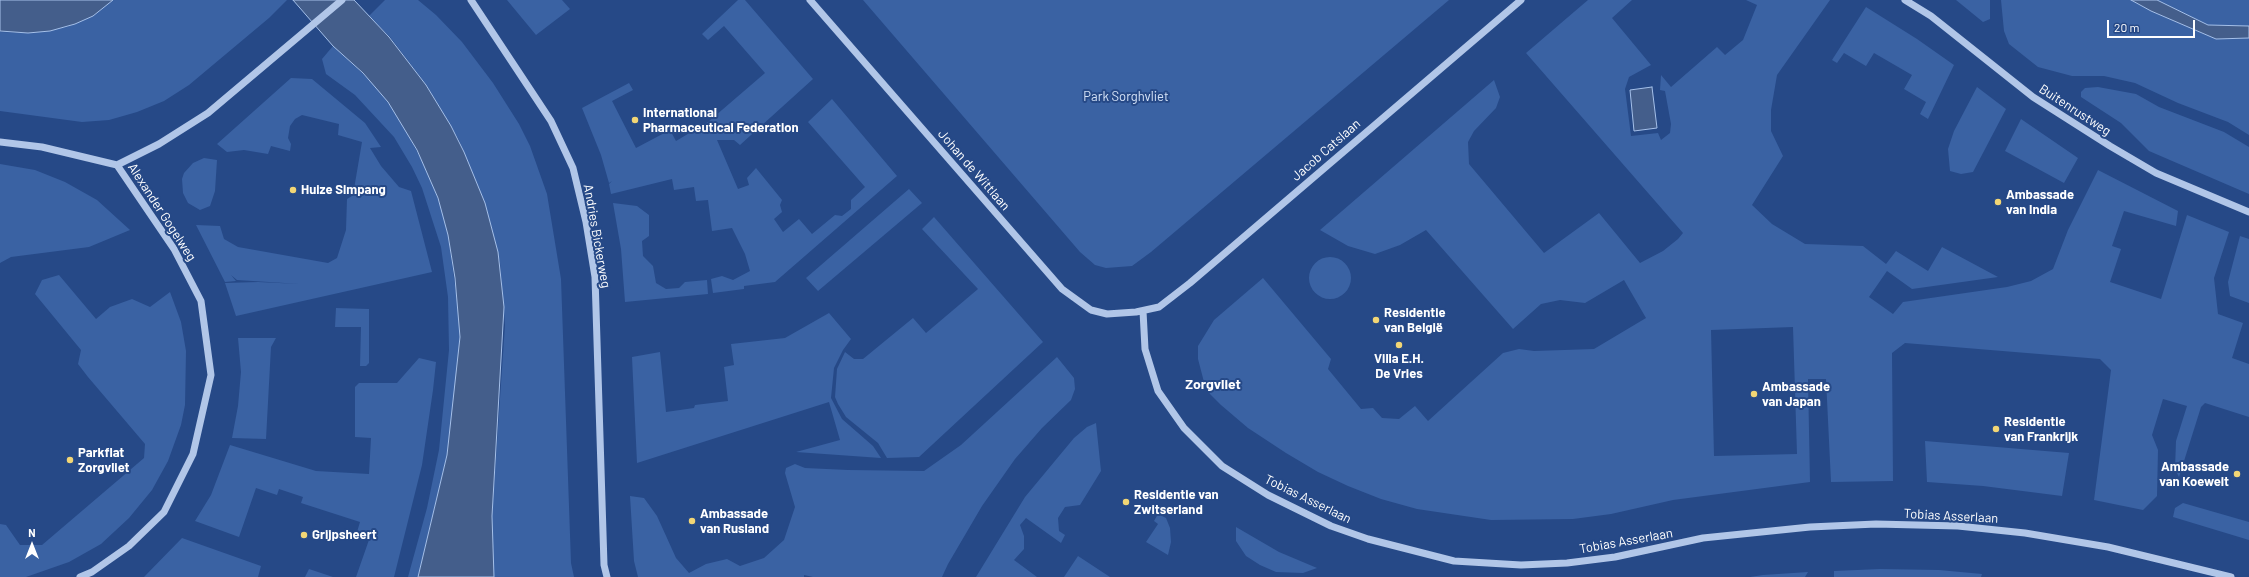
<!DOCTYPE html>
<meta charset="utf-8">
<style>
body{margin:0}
#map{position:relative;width:2249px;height:577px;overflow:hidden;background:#264987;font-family:Barlow,sans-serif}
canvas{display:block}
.north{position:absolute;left:12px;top:525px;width:40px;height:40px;-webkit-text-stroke:3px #264987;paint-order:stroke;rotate:0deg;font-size:11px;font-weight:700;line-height:16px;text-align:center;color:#fff}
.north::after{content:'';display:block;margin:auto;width:14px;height:18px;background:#fff;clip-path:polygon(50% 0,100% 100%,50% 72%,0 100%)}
.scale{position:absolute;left:2107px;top:20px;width:88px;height:18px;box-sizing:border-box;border:2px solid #fff;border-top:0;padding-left:5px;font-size:12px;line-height:14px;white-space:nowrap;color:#fff;-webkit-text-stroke:3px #264987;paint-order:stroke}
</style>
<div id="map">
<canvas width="2249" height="577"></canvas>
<div class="north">N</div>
<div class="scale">20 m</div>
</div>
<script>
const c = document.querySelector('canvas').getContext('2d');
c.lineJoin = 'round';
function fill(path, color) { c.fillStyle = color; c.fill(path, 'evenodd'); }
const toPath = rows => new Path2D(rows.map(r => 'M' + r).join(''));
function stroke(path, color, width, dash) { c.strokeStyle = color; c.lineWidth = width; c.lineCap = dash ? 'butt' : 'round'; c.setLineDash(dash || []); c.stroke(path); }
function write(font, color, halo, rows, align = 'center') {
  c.font = font + ' Barlow,sans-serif'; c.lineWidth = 4; c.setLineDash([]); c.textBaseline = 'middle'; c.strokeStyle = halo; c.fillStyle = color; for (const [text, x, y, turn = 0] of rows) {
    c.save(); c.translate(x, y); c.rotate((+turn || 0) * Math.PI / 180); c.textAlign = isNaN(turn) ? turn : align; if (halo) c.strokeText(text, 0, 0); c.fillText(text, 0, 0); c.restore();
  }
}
fill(toPath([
 [113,0,287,0,269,18,189,85,164,101,137,112,109,120,82,122,0,111,0,32,28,33,67,27,93,16],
 [385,0,418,0,436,15,462,42,493,83,519,124,530,146,547,194,561,279,571,563,574,577,494,577,492,516,505,325,500,263,485,204,459,140,427,86,390,37,369,16],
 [507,0,562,0,570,9,536,35],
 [738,0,745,0,813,79,740,145,734,140,717,140,738,189,749,185,747,178,756,168,782,200,780,205,782,212,774,219,783,232,799,219,812,234,835,215,842,216,851,209,851,200,865,187,808,122,832,99,897,176,775,282,744,286,744,289,713,293,711,279,722,276,733,280,750,271,745,254,732,228,712,231,708,200,696,201,694,187,674,190,672,179,611,194,609,184,612,181,609,183,601,155,582,108,629,83,633,90,612,101,636,148,670,130,676,141,708,122,765,73,724,26,708,40,702,34],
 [863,0,1449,0,1151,252,1132,266,1106,268,1095,265,1080,252],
 [1588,0,1632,0,1612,18,1651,65,1629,77,1625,89,1631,136,1658,133,1661,140,1670,133,1671,124,1665,91,1660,90,1661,75,1671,87,1717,47,1725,55,1743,40,1757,5,1746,0,1830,0,1777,75,1771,110,1771,131,1783,156,1752,205,1772,224,1805,244,1863,246,1886,264,1896,251,1928,271,1942,247,1998,277,1912,289,1887,271,1869,297,1893,314,1903,302,2007,287,2031,281,2053,269,2068,230,2098,170,2178,211,2176,226,2124,211,2112,246,2121,249,2110,282,2161,299,2187,215,2229,232,2214,278,2218,314,2243,323,2232,358,2249,364,2249,417,2205,403,2201,407,2179,477,2175,469,2176,441,2187,406,2163,399,2152,435,2158,450,2157,496,2143,510,2094,500,2111,370,2100,359,1905,343,1892,353,1893,481,1831,482,1826,379,1808,379,1810,482,1673,500,1611,514,1573,519,1491,520,1417,509,1381,499,1348,486,1318,472,1286,453,1248,428,1221,405,1210,394,1204,382,1198,359,1198,346,1214,320,1263,278,1331,359,1328,369,1361,409,1373,408,1382,418,1399,419,1415,406,1428,421,1503,353,1519,349,1534,351,1594,349,1646,318,1624,280,1585,303,1560,300,1541,304,1513,329,1426,230,1400,245,1375,254,1348,246,1320,230,1494,80,1500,97,1496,108,1474,131,1468,142,1469,164,1544,253,1599,213,1640,263,1663,251,1678,239,1683,233,1526,53],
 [1793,327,1797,454,1714,456,1711,330],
 [1956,0,1990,0,1990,19,1983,22],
 [2001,0,2131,0,2151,11,2216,39,2249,38,2249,135,2228,122,2178,103,2135,83,2104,76,2072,76,2038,67,2009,44,2004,31],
 [2157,0,2249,0,2249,26,2208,25],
 [1866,7,1917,39,1954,65,1928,119,1920,114,1926,102,1904,89,1912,75,1874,53,1866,66,1844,53,1837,63,1832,60],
 [333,46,376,86,399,118,428,172,446,221,448,235,458,307,460,337,458,366,447,455,418,577,408,577,427,508,439,450,449,350,448,297,441,247,422,188,412,167,394,137,355,95,326,74,322,59],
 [291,78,312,79,365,123,381,147,370,148,381,166,399,187,411,191,432,272,236,316,225,283,258,282,300,284,237,280,231,275,236,281,225,282,196,225,220,226,224,239,238,247,328,263,337,258,346,230,347,199,352,196,354,189,362,142,338,135,339,124,302,115,295,119,290,126,288,138,291,144,290,151,271,146,268,154,244,150,227,152,217,144],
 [1977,87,2006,109,1973,172,1961,174,1950,171,1948,149,1954,131],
 [2098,87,2136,94,2159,107,2224,132,2249,147,2249,194,2149,151,2121,123,2081,97,2081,92,2085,88],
 [2021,119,2078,158,2064,183,2005,151],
 [204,158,217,160,215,191,210,206,200,210,188,203,183,193,182,179,184,173,193,163],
 [0,164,35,170,65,182,97,200,130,230,89,247,11,257,0,263],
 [909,189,922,203,818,291,806,278],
 [613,203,637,206,649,215,649,236,642,241,643,256,653,266,656,283,666,289,679,288,685,282,707,280,708,294,625,302,621,249],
 [934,217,1043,342,919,457,887,458,878,443,846,417,838,404,835,397,837,369,845,352,854,359,863,359,913,318,926,333,978,289,922,229],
 [2240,236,2249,239,2249,303,2230,296,2228,282],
 '1309 278a21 21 0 1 1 42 0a21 21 0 1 1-42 0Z',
 [59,275,96,319,110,307,132,299,150,307,170,292,181,322,186,351,185,405,181,425,168,461,152,490,129,518,101,544,69,562,26,577,0,577,0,524,6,525,20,545,42,545,144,458,145,444,88,377,78,364,81,350,35,294,42,280],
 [336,308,369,309,369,363,366,366,360,366,361,327,335,327],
 [829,313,851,339,843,350,834,368,831,398,842,419,873,446,881,458,796,452,840,440,829,402,637,463,632,357,660,352,666,412,694,408,695,405,728,401,724,367,734,365,731,344,785,338],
 [238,338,276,338,271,347,266,439,232,438,238,406,241,372],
 [1057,357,1074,378,1075,389,1071,400,1042,428,1015,459,982,506,948,564,942,577,813,577,804,575,804,577,638,577,634,561,630,496,644,498,657,516,676,558,689,573,706,564,727,559,740,566,764,558,784,540,795,507,785,473,786,468,795,464,805,468,848,470,924,471,961,445],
 [419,358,436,362,433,390,422,465,394,577,356,577,370,537,357,532,360,522,301,503,303,497,279,489,277,495,256,488,239,537,195,521,211,495,230,445,316,471,369,474,371,438,355,437,355,387,359,383,397,383],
 [1096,423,1101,471,1080,505,1065,507,1058,518,1059,531,1065,535,1061,543,1026,518,1020,525,1024,536,1024,549,1014,560,1037,577,976,577,1025,497,1074,438,1087,427],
 [1925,441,2069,453,2062,496,1983,486,1927,482],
 [2183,503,2249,522,2249,540,2173,517,2175,508],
 [1158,514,1166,518,1170,528,1171,542,1168,555,1146,542,1158,524,1154,521],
 [1236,527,1279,552,1317,568,1303,573,1276,572,1260,565,1246,556,1236,541],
 [182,538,261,566,258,577,144,577],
 [1078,556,1110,577,1064,577],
 [309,569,333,577,305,577],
 [1880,569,1939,570,1982,574,1981,577,1834,577,1834,571],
 [1808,572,1805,577,1750,577,1763,575]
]), '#3a62a3');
const water = toPath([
 [0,0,113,0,93,16,75,24,50,31,28,33,0,31,0,0],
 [293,0,354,0,389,37,426,85,451,126,464,152,485,203,498,252,504,307,492,516,494,577,418,577,447,455,460,337,455,278,448,235,438,198,417,150,388,102,363,73,333,46,293,0],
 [2131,0,2157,0,2208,25,2249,26,2249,38,2216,39,2151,11,2131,0],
 [1652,87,1657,128,1634,131,1630,90,1652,87]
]);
fill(water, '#445e8b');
stroke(water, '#a5c0e9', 1);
stroke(toPath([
 [471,0,551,121,573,168,586,222,595,277,604,565,607,577],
 [810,0,1062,289,1091,310,1107,314,1136,312,1159,307,1190,283,1521,0],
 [1905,0,1931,16,2033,97,2110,146,2156,173,2249,212],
 [0,142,42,147,117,165,174,249,201,301,211,375,193,454,164,512,129,546,92,572,80,577],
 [117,165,159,144,208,113,342,0],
 [1143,311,1145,349,1158,391,1184,428,1222,466,1268,495,1331,526,1368,539,1454,561,1521,565,1567,563,1615,557,1703,538,1810,527,1876,524,1958,526,2025,533,2108,547,2231,577]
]), '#b1c6e8', 7);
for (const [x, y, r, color] of [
 [635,120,4,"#f2d675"],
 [293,190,4,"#f2d675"],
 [1998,202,4,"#f2d675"],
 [1376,320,4,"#f2d675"],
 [1399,345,4,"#f2d675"],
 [1754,394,4,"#f2d675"],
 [1996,429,4,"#f2d675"],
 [70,460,4,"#f2d675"],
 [2237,474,4,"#f2d675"],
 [1126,502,4,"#f2d675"],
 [692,521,4,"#f2d675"],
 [304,535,4,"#f2d675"]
]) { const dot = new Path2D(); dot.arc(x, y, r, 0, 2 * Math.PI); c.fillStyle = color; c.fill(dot); stroke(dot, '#264987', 1.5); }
write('13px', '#d4e2f7', '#264987', [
 ["Park Sorghvliet",1126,97]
]);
write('13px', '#fff', '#264987', [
 ["Buitenrustweg",2075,110,33],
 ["Jacob Catslaan",1326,150,-41],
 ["Johan de Wittlaan",974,170,49],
 ["Alexander Gogelweg",162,212,57],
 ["Andries Bickerweg",597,236,80],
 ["Tobias Asserlaan",1308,499,26],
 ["Tobias Asserlaan",1951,516,3],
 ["Tobias Asserlaan",1626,541,-10]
]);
write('bold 13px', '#fff', '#264987', [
 ["International",643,113],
 ["Pharmaceutical Federation",643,128],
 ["Huize Simpang",301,190],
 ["Ambassade",2006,195],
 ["van India",2006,210],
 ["Residentie",1384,313],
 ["van België",1384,328],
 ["Villa E.H.",1399,359,"center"],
 ["De Vries",1399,374,"center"],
 ["Ambassade",1762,387],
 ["van Japan",1762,402],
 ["Residentie",2004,422],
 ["van Frankrijk",2004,437],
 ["Parkflat",78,453],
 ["Zorgvliet",78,468],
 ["Ambassade",2229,467,"right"],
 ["van Koeweit",2229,482,"right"],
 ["Residentie van",1134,495],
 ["Zwitserland",1134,510],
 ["Ambassade",700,514],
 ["van Rusland",700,529],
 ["Grijpsheert",312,535]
], 'left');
write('bold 14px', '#fff', '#264987', [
 ["Zorgvliet",1213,384]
]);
</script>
